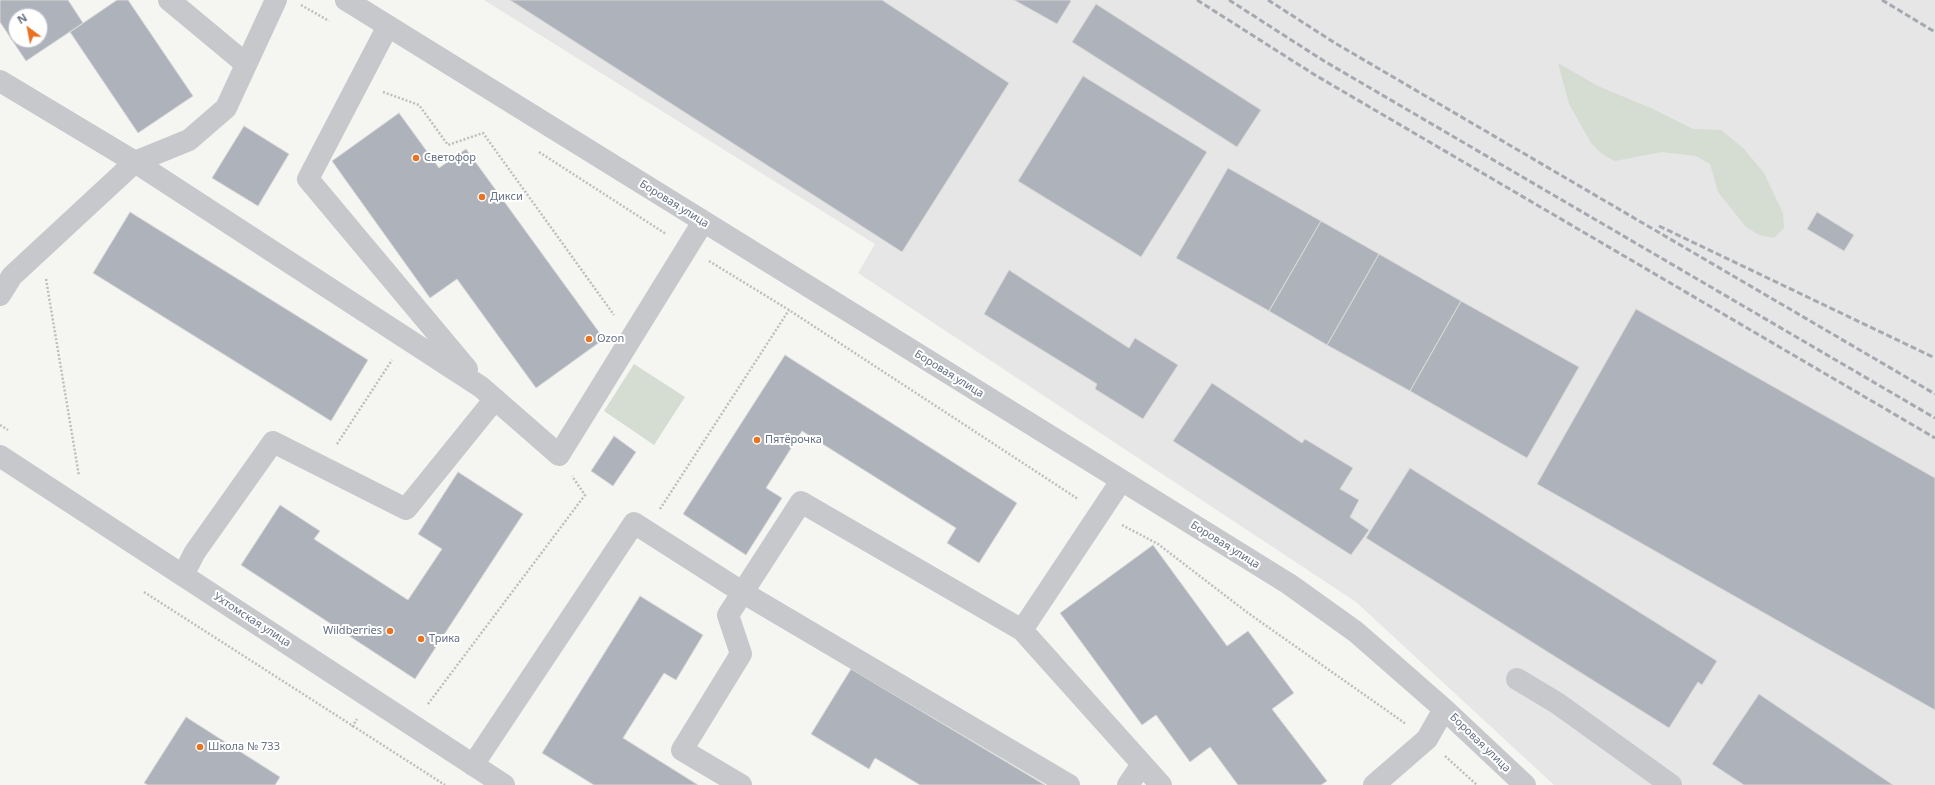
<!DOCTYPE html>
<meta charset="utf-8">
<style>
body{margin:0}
#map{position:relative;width:1935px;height:785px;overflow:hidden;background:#f5f6f2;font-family:"Noto Sans",sans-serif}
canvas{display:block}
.north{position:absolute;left:8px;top:8px;width:40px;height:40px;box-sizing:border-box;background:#fff;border:1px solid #c1c6ce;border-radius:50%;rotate:328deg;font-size:11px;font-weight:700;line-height:16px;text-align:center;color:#647084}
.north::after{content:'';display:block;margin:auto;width:14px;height:18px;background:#e87320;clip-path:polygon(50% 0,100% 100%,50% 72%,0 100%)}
</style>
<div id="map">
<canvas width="1935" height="785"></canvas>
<div class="north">N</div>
</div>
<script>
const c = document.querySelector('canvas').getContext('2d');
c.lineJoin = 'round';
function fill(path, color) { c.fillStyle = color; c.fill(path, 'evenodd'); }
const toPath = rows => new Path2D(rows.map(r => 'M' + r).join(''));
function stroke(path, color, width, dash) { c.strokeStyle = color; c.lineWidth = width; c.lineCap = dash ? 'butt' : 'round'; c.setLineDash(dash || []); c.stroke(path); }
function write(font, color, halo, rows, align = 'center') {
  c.font = font + ' "Noto Sans",sans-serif'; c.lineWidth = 4; c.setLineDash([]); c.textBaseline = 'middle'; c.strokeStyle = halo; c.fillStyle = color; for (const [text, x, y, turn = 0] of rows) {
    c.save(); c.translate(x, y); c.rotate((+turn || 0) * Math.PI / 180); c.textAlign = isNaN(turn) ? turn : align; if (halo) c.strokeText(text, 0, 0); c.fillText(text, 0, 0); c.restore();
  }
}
fill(toPath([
 [484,0,1935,0,1935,785,1554,785,1356,602,858,273,875,244]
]), '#e6e6e6');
fill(toPath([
 [1558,63,1598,86,1653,109,1693,129,1721,130,1744,149,1764,173,1783,213,1784,228,1774,238,1759,235,1746,227,1718,192,1710,164,1696,156,1662,152,1615,161,1602,154,1591,143,1569,104],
 [634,364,685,397,654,445,604,411]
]), '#d5ddd3');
const building = toPath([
 [0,0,68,0,83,23,26,61,0,22,0,0],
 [16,16,40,16,40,40,16,40,16,16],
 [117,0,128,0,193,96,138,133,70,32,117,0],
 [510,0,882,0,1009,83,902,252,510,0],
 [1014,0,1070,0,1071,1,1057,24,1014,0],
 [1096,4,1261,110,1237,147,1072,42,1096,4],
 [1083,76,1207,152,1141,257,1018,181,1083,76],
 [399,113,439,168,466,149,604,339,536,388,457,279,430,298,332,161,399,113],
 [244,126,289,154,258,206,212,178,244,126],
 [1228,168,1321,221,1269,311,1176,258,1228,168],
 [130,212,368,360,331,421,93,273,130,212],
 [1817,212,1854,235,1844,251,1807,229,1817,212],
 [1321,221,1379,254,1327,345,1269,311,1321,221],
 [1379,254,1461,301,1410,391,1327,345,1379,254],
 [1009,270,1129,348,1135,338,1178,365,1143,419,1095,389,1097,384,984,314,1009,270],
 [1461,301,1579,367,1527,458,1410,391,1461,301],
 [1636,309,1935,478,1935,710,1537,484,1636,309],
 [785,355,1017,503,979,563,947,543,956,528,802,431,766,488,782,498,746,555,683,514,785,355],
 [1212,383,1302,443,1305,439,1353,468,1340,489,1359,500,1350,517,1369,530,1351,555,1173,441,1212,383],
 [614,436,636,452,613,486,591,471,614,436],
 [1410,468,1717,661,1702,685,1698,682,1669,728,1366,538,1410,468],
 [458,472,523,514,415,679,241,565,280,505,320,531,314,539,408,600,442,549,418,534,458,472],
 [1153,545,1227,646,1248,631,1294,693,1272,709,1327,781,1321,785,1238,785,1210,747,1190,762,1156,715,1142,725,1060,613,1153,545],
 [640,596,703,635,676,680,664,673,623,738,698,785,594,785,542,753,640,596],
 [851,669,1045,785,920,785,875,758,869,769,811,734,851,669],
 [1759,694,1893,785,1744,785,1712,764,1759,694],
 [186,717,280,777,275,785,148,785,144,783,186,717]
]);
fill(building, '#aeb3bb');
stroke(building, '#d7d7d5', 1);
stroke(toPath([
 [301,5,329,21],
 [383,92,419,105,448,145,483,133,614,315],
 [539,152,666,234],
 [709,261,789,310,1078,499],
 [46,279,79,476],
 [0,425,8,430],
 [337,444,392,360],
 [660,509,789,310],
 [1122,525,1158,544,1248,613,1406,724],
 [144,592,445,785],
 [428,704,585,495,572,476],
 [352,727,357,719],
 [1445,756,1477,785]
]), '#bdbec1', 2.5, [2, 2]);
stroke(toPath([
 [169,0,246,64],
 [346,0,1289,584,1356,632,1444,709,1525,785],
 [388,26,308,179,467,369],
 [0,81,135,162,481,387,559,455,703,222],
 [0,295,12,276,135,162,189,140,226,108,276,0],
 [0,456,504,785],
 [183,575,195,552,273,442,406,509,495,399],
 [1022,630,1161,785],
 [1517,679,1557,703,1671,785],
 [473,765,634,523,742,592,1069,785],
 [741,785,682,750,741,654,728,615,801,502,1022,630,1121,481],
 [1128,785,1142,764],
 [1374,785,1427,739,1444,709]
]), '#c6c8cc', 22);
stroke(toPath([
 [1197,0,1315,75,1935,438],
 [1229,0,1324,61,1935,418],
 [1268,0,1335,43,1935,394],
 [1882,0,1935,32],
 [1659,226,1935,358]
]), '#a5a9b0', 3, [6, 3]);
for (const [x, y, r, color] of [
 [416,158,4,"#e87320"],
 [482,197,4,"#e87320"],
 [589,339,4,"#e87320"],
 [757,440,4,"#e87320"],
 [390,631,4,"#e87320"],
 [421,639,4,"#e87320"],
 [200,747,4,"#e87320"]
]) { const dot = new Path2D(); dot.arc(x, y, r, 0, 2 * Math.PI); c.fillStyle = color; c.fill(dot); stroke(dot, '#fff', 1.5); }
write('11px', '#647084', '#fff', [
 ["Светофор",424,158],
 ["Дикси",490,197],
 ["Ozon",597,339],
 ["Пятёрочка",765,440],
 ["Wildberries",382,631,"right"],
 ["Трика",429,639],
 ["Школа № 733",208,747]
], 'left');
write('11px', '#647084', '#fff', [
 ["Боровая улица",674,204,32],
 ["Боровая улица",949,374,32],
 ["Боровая улица",1225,545,32],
 ["Ухтомская улица",252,620,33],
 ["Боровая улица",1480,743,44]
]);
</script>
